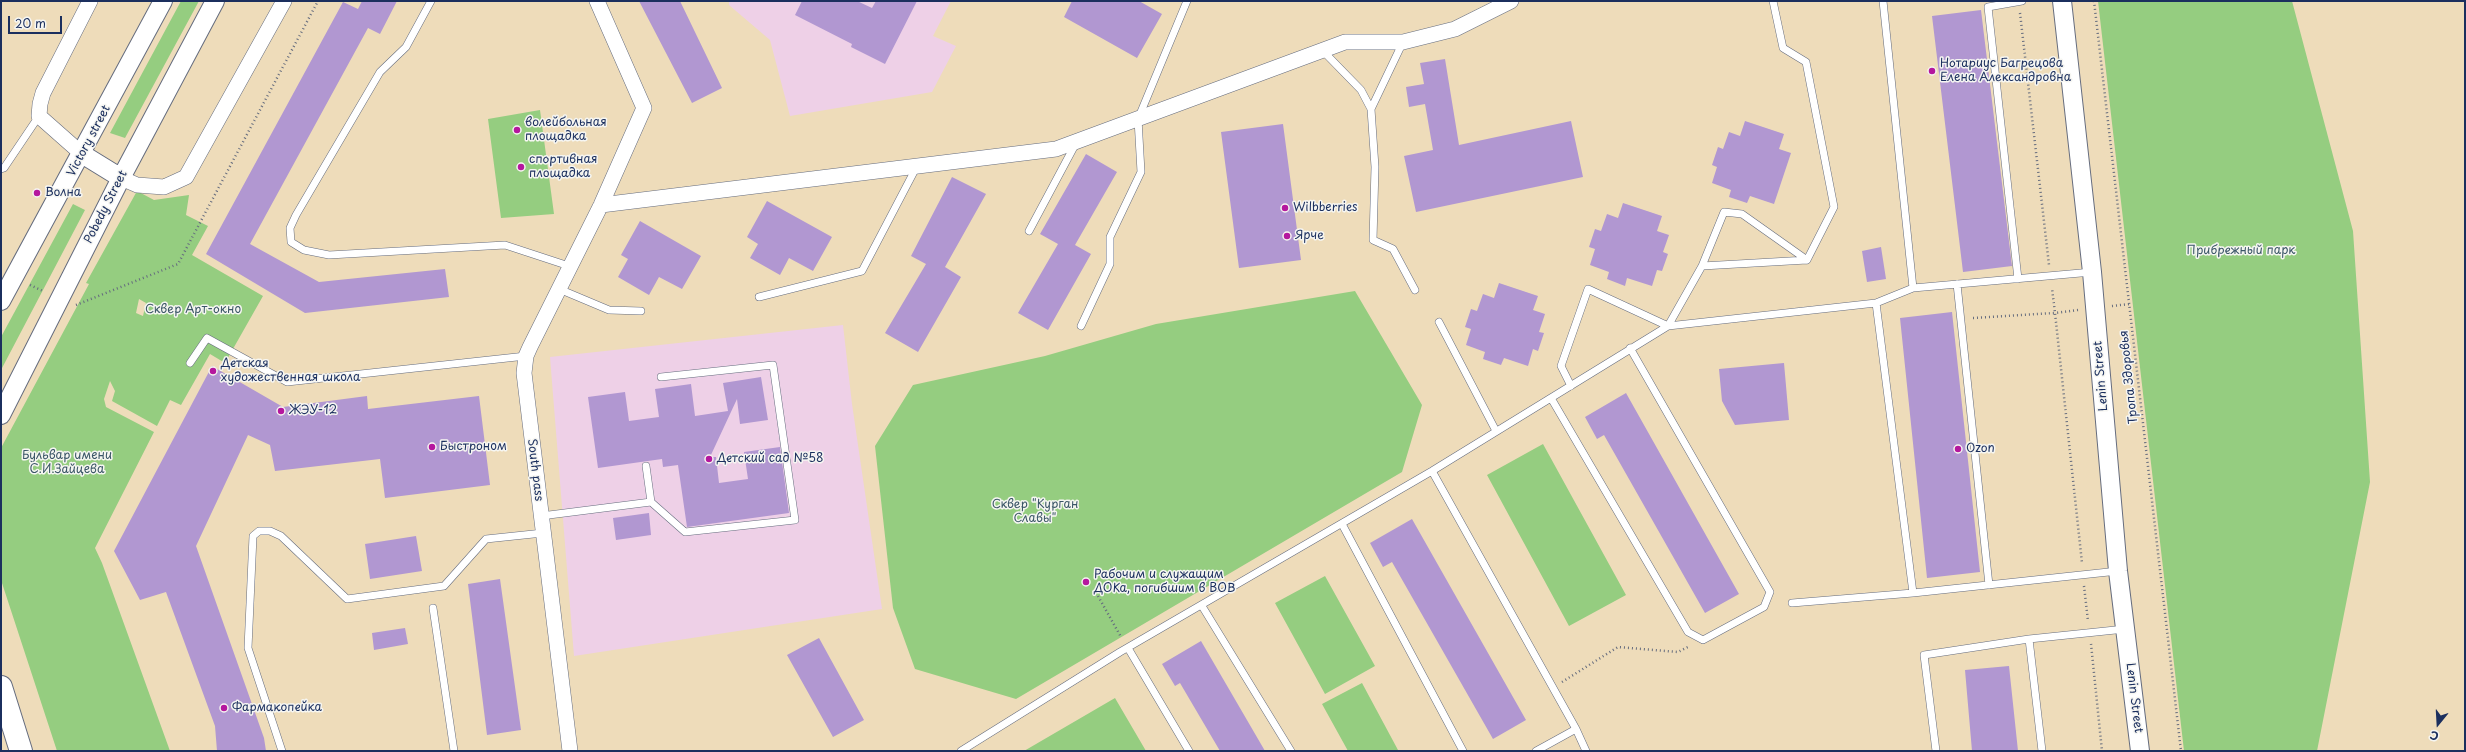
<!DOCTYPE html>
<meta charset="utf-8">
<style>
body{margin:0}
#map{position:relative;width:2466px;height:752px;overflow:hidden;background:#eedcba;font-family:"Playpen Sans",sans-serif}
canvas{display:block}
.frame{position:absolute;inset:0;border:2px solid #1b2f5e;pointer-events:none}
.north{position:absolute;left:2418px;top:704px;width:40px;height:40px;-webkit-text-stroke:3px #f6f6f2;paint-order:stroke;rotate:198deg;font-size:11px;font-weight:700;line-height:16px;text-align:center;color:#1b2f5e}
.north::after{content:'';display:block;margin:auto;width:14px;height:18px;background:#1b2f5e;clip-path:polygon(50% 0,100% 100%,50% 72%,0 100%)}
.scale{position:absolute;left:8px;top:16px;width:54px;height:18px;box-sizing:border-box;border:2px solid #1b2f5e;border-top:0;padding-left:5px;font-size:12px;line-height:14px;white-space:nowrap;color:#1b2f5e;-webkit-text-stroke:3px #f6f6f2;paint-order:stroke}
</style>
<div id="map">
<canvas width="2466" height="752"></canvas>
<div class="frame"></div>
<div class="north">С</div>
<div class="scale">20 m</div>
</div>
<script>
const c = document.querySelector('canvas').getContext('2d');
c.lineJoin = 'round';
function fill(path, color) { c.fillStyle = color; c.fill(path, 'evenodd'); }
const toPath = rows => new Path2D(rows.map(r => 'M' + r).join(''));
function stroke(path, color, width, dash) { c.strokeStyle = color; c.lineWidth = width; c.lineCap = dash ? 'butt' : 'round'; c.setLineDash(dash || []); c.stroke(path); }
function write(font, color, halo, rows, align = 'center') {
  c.font = font + ' "Playpen Sans",sans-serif'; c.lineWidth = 3; c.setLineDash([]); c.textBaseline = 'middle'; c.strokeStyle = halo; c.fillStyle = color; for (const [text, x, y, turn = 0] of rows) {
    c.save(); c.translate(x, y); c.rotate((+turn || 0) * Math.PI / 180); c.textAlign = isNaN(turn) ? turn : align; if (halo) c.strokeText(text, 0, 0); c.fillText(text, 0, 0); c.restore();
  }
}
fill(toPath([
 [729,1,951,1,933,36,956,46,932,92,790,116,770,40,729,5],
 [843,325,852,404,882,609,574,656,550,357]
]), '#eed0e7');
fill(toPath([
 [181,1,199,1,125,138,110,133],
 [2098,1,2292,1,2353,231,2370,482,2317,751,2184,751],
 [540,110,554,214,501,218,488,119],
 [137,191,154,200,189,195,186,215,208,226,192,255,263,296,225,363,210,354,181,405,170,400,157,426,112,401,115,391,110,381,104,399,106,407,154,432,95,548,102,563,170,751,57,751,1,580,1,448,89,284,86,283],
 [139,299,146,303,143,316,136,313],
 [73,204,85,210,1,370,1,337],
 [1355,291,1422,405,1402,472,1016,699,915,669,893,608,875,446,913,385,1045,356,1156,324],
 [1543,444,1626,595,1569,626,1487,475],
 [1325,576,1375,666,1325,694,1275,603],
 [1362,683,1398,750,1396,751,1348,751,1322,704],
 [1115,698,1146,751,1024,751]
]), '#95cd80');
fill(toPath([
 [362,1,397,1,380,34,368,28,250,244,319,282,445,269,449,297,305,313,206,254,343,2,358,9],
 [639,1,680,1,722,88,692,103],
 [802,1,857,1,872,8,876,1,917,1,885,64,851,47,852,44,795,15],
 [1072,1,1139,1,1162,14,1137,58,1064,17],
 [1981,10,2012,266,1963,272,1932,16],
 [1445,59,1459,145,1571,121,1583,177,1416,212,1404,156,1433,150,1425,104,1409,107,1406,87,1424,84,1420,63],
 [1745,121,1784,134,1779,149,1791,153,1774,204,1750,196,1747,203,1729,197,1731,190,1712,183,1717,167,1712,165,1718,147,1723,149,1729,132,1740,136],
 [1283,124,1301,260,1239,268,1221,132],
 [1086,154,1117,172,1075,245,1091,254,1048,330,1018,313,1058,244,1040,234],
 [952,177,986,194,945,267,961,277,918,352,885,333,926,264,911,256],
 [767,201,832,237,813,271,789,258,780,275,750,258,758,244,747,237],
 [1623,203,1662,216,1657,231,1669,235,1663,252,1668,254,1662,271,1657,270,1652,286,1627,278,1625,286,1607,279,1609,272,1590,265,1595,249,1589,247,1595,229,1601,231,1607,214,1618,218],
 [640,221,701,256,682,289,659,277,649,295,618,277,628,259,621,255],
 [1881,247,1886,279,1867,282,1862,251],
 [1499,283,1538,296,1533,310,1545,314,1539,332,1544,333,1538,351,1533,349,1528,366,1504,358,1501,365,1483,359,1485,352,1466,345,1471,329,1465,327,1471,309,1477,311,1483,294,1494,298],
 [1952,312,1980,572,1927,578,1900,318],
 [1784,363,1789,420,1735,425,1722,401,1719,369],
 [212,366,283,407,367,396,368,409,479,396,490,485,385,498,380,459,275,471,270,445,248,435,196,546,264,738,266,751,217,751,215,726,166,592,140,600,114,551],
 [761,377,768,420,740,424,737,399,710,457,716,457,719,483,748,479,744,452,780,447,789,513,687,527,678,465,663,467,662,459,598,468,588,397,625,392,629,421,659,417,655,389,691,384,695,416,728,411,723,383],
 [1626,393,1739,594,1705,613,1604,435,1597,439,1585,417],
 [649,513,651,535,616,540,613,518],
 [1412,519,1526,720,1493,739,1392,562,1383,567,1370,543],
 [416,536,422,571,370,579,365,544],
 [500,579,521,730,487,735,468,584],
 [405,628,408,644,374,650,372,633],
 [819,638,864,720,833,737,787,655],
 [1201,641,1265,751,1220,751,1180,683,1175,686,1162,664],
 [2009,666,2018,751,1972,751,1965,670]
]), '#b197d1');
const service = toPath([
 [431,1,406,47,380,72,296,215,290,228,291,242,304,250,329,255,505,245,569,266],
 [1883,1,1913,288],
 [1403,42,1371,109,1375,167,1373,240,1393,249,1415,290],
 [1323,51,1361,90,1371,109],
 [1,169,4,168,39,116],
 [1029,231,1076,143],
 [1702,266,1724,212,1742,214,1807,260],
 [2018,279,1988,7,2022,1],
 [1957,284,1989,585],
 [559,289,609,310,641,311],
 [759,297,862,271,917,166],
 [1876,303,1913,593],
 [1439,322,1496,431],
 [1081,326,1110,264,1110,237,1141,172,1138,119,1187,1],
 [190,363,207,338,287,382,526,356],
 [1571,386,1561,366,1588,289,1668,326,1702,266,1807,260,1834,207,1806,62,1783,48,1773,1],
 [1551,398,1688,632,1703,640,1764,607,1770,592,1630,348],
 [646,466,651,502],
 [1432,471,1576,729,1536,751],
 [541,516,651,502,685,532,795,520,773,365,661,377],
 [1342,524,1463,751],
 [1792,603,1913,593,2118,571],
 [1202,606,1291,751],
 [433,608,454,751],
 [2029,639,2042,751],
 [1128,648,1189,751],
 [1576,729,1586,751],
 [282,751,248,648,253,536,259,531,270,531,281,536,347,599,444,586,486,539,543,533],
 [961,751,1120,652,1432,471,1668,326,1876,303,1913,288,2092,272],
 [1936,751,1924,655,2029,639,2125,629]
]);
const minor = toPath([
 [82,154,39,116,40,104,43,93,90,1],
 [121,178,137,185,164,187,186,177,284,1],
 [601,205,1056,149,1345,42,1403,42,1455,29,1511,1],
 [570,751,524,373,526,356,530,347,601,205,644,108,597,1]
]);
const tertiary = toPath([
 [2062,1,2092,272,2118,571,2140,751],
 [82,154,121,178],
 [1,301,163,1],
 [1,415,121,178,215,1]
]);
const primary = toPath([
 [1,687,21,751]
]);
stroke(service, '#656c7e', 8);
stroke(minor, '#656c7e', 16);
stroke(tertiary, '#656c7e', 20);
stroke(primary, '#656c7e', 24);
stroke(toPath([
 [2094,1,2181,751],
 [2020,13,2049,265],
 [30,285,43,291],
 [76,305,178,264,318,1],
 [2112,306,2130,304],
 [2078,310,2055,313,2082,563],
 [1973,318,2055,313,2052,288],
 [2084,586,2088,621],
 [1098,596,1121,637],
 [2091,644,2102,751],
 [1562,682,1618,647,1678,652,1690,646]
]), '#656c7e', 2.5, [1, 3]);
stroke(service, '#fff', 7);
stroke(minor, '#fff', 15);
stroke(tertiary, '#fff', 18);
stroke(primary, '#fff', 22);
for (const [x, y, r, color] of [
 [1932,71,4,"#b5179e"],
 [517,130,4,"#b5179e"],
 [521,167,4,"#b5179e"],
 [37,193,4,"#b5179e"],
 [1285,208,4,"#b5179e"],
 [1287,236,4,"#b5179e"],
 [213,371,4,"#b5179e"],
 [281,411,4,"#b5179e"],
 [432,447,4,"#b5179e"],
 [1958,449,4,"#b5179e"],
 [709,459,4,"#b5179e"],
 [1086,582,4,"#b5179e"],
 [224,708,4,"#b5179e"]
]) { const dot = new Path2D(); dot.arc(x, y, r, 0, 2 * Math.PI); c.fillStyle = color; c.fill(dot); stroke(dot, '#f6f6f2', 1.5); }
write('12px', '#1b2f5e', '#f6f6f2', [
 ["Нотариус Багрецова",1940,64],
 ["Елена Александровна",1940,78],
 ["волейбольная",525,123],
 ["площадка",525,137],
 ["спортивная",529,160],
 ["площадка",529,174],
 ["Волна",45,193],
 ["Wilbberries",1293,208],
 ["Ярче",1295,236],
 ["Детская",221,364],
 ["художественная школа",221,378],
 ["ЖЭУ-12",289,411],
 ["Быстроном",440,447],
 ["Ozon",1966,449],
 ["Детский сад №58",717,459],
 ["Рабочим и служащим",1094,575],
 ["ДОКа, погибшим в ВОВ",1094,589],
 ["Фармакопейка",232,708]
], 'left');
write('12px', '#1b2f5e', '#f6f6f2', [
 ["Victory street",89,141,-62],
 ["Pobedy Street",106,207,-63],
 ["Lenin Street",2101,376,-95],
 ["Тропа Здоровья",2129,377,-96],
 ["South pass",535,470,83],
 ["Lenin Street",2134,698,83]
]);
write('12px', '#3a5666', '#f6f6f2', [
 ["Прибрежный парк",2241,251],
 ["Сквер Арт-окно",193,310],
 ["Бульвар имени",67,456],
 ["С.И.Зайцева",67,470],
 ["Сквер \"Курган",1035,505],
 ["Славы\"",1035,519]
]);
</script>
